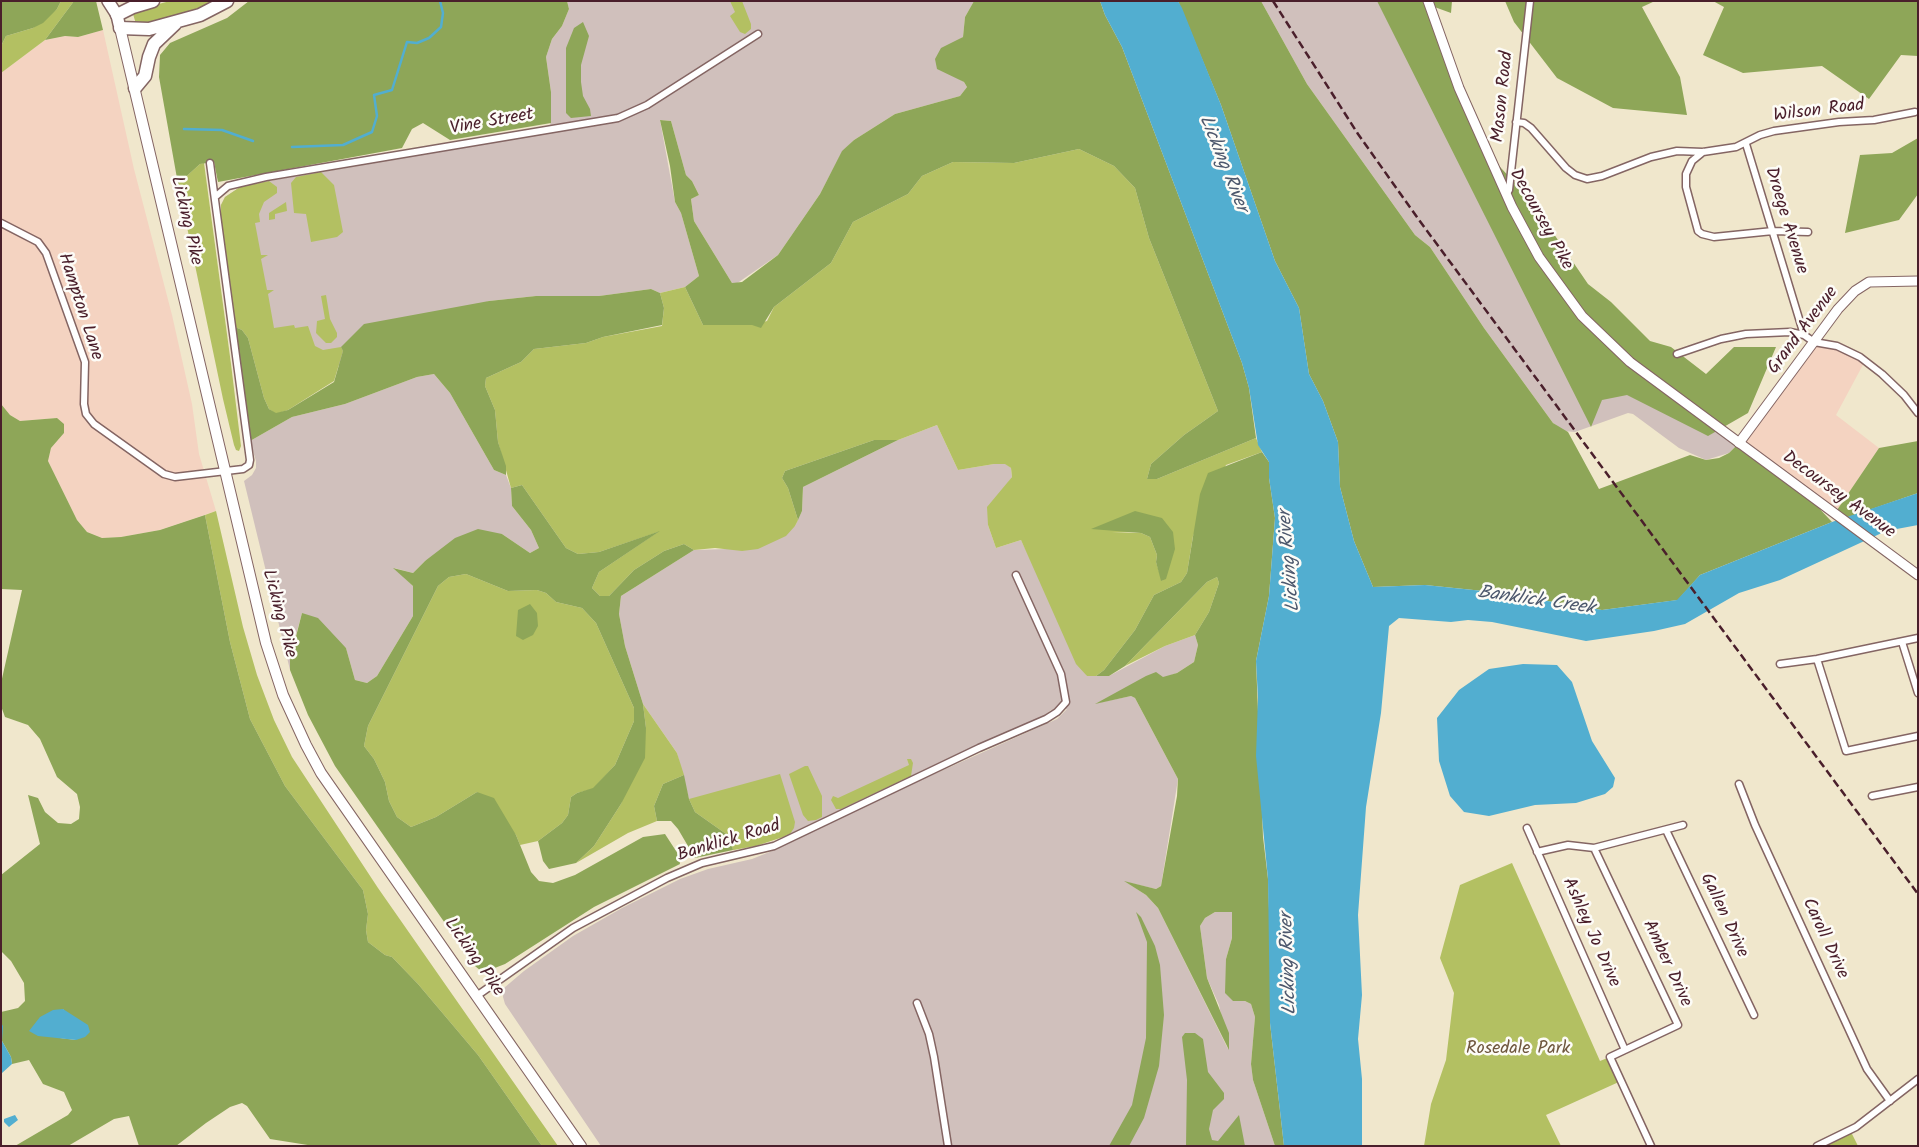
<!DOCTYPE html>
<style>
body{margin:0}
#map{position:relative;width:1919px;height:1147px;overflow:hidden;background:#f0e7cc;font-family:Kalam,sans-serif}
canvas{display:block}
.frame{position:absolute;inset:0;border:2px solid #4a1f2b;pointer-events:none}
</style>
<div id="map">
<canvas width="1919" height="1147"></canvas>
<div class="frame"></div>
</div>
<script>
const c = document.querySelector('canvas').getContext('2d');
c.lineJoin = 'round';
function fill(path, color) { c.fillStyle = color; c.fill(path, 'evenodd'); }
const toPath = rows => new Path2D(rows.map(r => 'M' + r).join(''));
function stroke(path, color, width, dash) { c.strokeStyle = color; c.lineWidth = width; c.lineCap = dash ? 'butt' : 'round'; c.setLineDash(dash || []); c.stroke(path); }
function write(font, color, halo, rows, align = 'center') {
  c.font = font + ' Kalam,sans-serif'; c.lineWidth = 5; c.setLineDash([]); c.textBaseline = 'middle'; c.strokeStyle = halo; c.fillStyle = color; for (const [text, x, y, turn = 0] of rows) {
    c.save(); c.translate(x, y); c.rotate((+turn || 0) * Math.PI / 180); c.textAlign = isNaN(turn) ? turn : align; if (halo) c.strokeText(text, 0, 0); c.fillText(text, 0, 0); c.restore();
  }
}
fill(toPath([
 [103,30,134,169,172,315,192,404,199,454,216,511,160,530,121,537,102,538,87,532,77,520,48,461,51,448,64,433,57,418,20,421,10,415,1,404,1,73,45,40,65,36,78,37],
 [1814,342,1837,346,1865,361,1836,415,1879,448,1835,513,1739,443]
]), '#f4d3c1');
fill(toPath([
 [567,1,974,1,965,17,963,37,954,43,954,76,964,82,967,87,960,96,895,114,854,140,842,152,820,194,778,255,736,284,732,283,694,221,691,199,699,195,692,181,686,175,671,121,660,120,675,202,681,213,699,276,685,287,660,293,651,289,599,296,536,296,489,301,338,366,235,327,221,219,221,205,225,197,240,187,269,181,550,133,551,92,546,57,552,39,562,26,569,9],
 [1261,1,1428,1,1512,207,1739,443,1729,453,1706,460,1679,448,1633,414,1628,413,1575,432,1563,431,1553,423,1484,328,1430,247,1415,235,1307,84],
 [434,374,450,393,494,470,506,475,511,488,512,506,531,530,539,548,530,553,502,534,425,561,413,573,394,568,413,586,413,616,377,676,367,683,355,680,346,648,302,613,291,653,290,670,244,481,252,475,256,468,256,461,250,441,292,417,345,404,417,377],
 [937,425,958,470,994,464,1006,464,1011,468,1012,477,1003,490,988,525,996,548,1021,540,1087,676,1109,676,1165,646,1195,635,1198,645,1194,662,1177,673,1097,703,1131,696,1135,698,1178,779,1161,886,1156,889,1126,882,1146,895,1158,908,1228,1049,1219,1005,1207,978,1200,926,1205,918,1215,912,1232,912,1232,938,1226,959,1233,1001,1245,1001,1251,1004,1255,1017,1251,1064,1253,1080,1275,1146,601,1146,505,1004,503,997,504,988,524,971,573,936,622,908,680,879,708,869,752,859,777,849,892,793,1057,719,1067,709,1051,710,1045,715,957,754,783,837,733,850,729,836,689,799,677,753,643,704,625,646,619,614,621,596,694,550,727,549,795,526,802,511,803,487,898,440]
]), '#d0c0bc');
fill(toPath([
 [61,1,74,1,45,40,1,73,1,46,6,36,33,28,57,9],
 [170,1,219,1,157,22,136,24,133,14,136,10],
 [730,1,742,1,751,24,751,29,745,34,740,32,730,16,735,12],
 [1079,149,1114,166,1135,188,1149,238,1218,411,1184,435,1151,464,1147,479,1157,479,1256,438,1262,452,1226,465,1193,536,1187,573,1181,582,1154,595,1135,630,1104,670,1096,676,1087,676,1076,664,1021,540,996,548,988,525,987,507,1012,477,1011,468,1005,464,994,464,958,470,937,425,898,440,874,440,785,471,782,478,788,488,798,520,795,526,786,536,758,549,742,551,715,548,694,550,684,544,664,551,634,570,609,596,600,596,592,588,599,572,658,532,599,552,578,554,566,548,522,485,511,488,498,442,495,410,485,386,486,378,521,362,534,349,586,343,603,337,662,326,664,308,660,293,685,287,703,325,752,325,767,321,774,307,831,263,853,222,908,194,922,176,953,162,1014,163],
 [1112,532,1173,532,1162,581,1156,562,1157,555,1150,537,1141,533],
 [204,163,231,364,241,446,239,451,236,450,234,445,223,399,178,184,200,164],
 [321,172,334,185,343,232,337,237,311,242,306,214,294,213,291,183,296,177],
 [269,181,277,187,277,193,264,202,259,214,260,222,255,223,261,255,268,255,261,259,267,290,274,290,268,294,274,328,294,325,295,328,308,326,315,346,323,350,341,347,343,351,334,381,288,410,276,414,269,409,264,398,248,338,242,330,235,327,221,219,221,205,225,197,240,187],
 [286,202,287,211,275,214,275,219,269,220,269,213],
 [326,295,330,319,337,333,337,337,331,343,326,343,316,333,317,321,325,319,321,296],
 [216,511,243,627,257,675,274,720,292,757,378,888,558,1146,542,1146,478,1055,418,984,392,957,385,955,368,942,366,930,368,914,363,890,285,786,250,719,230,642,205,515],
 [466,574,508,591,537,590,546,593,556,602,582,608,596,623,634,708,634,721,615,765,593,789,577,793,571,797,568,815,562,823,538,841,520,845,516,835,477,792,436,817,411,827,397,817,389,801,385,782,374,759,364,746,368,726,438,586,449,577],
 [518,623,538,625,517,636],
 [1217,577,1219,583,1209,612,1195,635,1165,646,1125,666,1207,582],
 [643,704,677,753,684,775,663,784,654,806,657,821,628,833,576,863,594,846,621,804,646,728],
 [907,759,911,759,913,763,911,776,841,809,836,809,831,800,833,796,838,798,909,765],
 [805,766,808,766,822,796,822,817,816,820,808,821,803,815,789,774],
 [780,774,795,822,794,828,790,834,783,837,756,846,733,850,729,836,695,812,689,799],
 [1512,863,1600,1061,1610,1057,1621,1081,1546,1115,1561,1146,1424,1146,1431,1104,1446,1060,1454,993,1440,958,1460,885],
 [1850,1130,1858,1146,1817,1146]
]), '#b3c062');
fill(toPath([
 [1,1,61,1,57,9,43,23,33,28,6,36,1,46],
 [74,1,96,1,103,30,78,37,65,36,45,40],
 [249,1,567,1,569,9,562,26,552,39,546,57,551,92,551,123,450,140,423,123,412,129,402,148,218,182,214,162,200,164,178,184,159,77,160,55,170,43,227,18],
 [974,1,1100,1,1105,15,1122,47,1242,363,1249,388,1256,438,1157,479,1147,479,1151,464,1184,435,1218,411,1149,238,1135,188,1114,166,1079,149,1014,163,953,162,922,176,908,194,853,222,831,263,774,307,761,328,752,325,703,325,685,287,699,276,681,213,675,202,670,166,660,120,671,121,686,175,692,181,699,195,691,199,694,221,732,283,742,282,778,255,820,194,842,151,854,140,895,114,960,96,967,87,964,82,937,69,935,59,941,48,963,37,965,17],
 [1178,1,1261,1,1307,84,1415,235,1430,247,1484,328,1553,423,1568,432,1599,489,1690,455,1706,460,1719,458,1729,453,1739,443,1801,489,1832,522,1700,575,1678,600,1602,610,1493,592,1425,585,1373,587,1354,541,1340,487,1338,442,1323,401,1309,374,1299,308,1275,261,1221,105],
 [1377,1,1452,1,1451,13,1429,5,1486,152,1530,199,1588,284,1611,302,1650,341,1671,347,1706,374,1734,347,1776,347,1748,413,1708,436,1627,395,1602,400,1591,427],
 [1505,1,1655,1,1642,7,1680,77,1687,115,1613,108,1557,78,1514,22],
 [1713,1,1918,1,1918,56,1901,55,1869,99,1822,66,1743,73,1703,55,1724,7],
 [583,22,589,36,581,65,581,82,583,96,590,109,591,116,571,118,566,113,566,48,574,28],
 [1918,138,1918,194,1899,220,1845,233,1860,155,1892,153],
 [651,289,660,293,664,308,662,325,603,337,586,343,534,349,521,362,486,378,485,386,495,410,498,442,506,466,506,475,494,470,450,393,434,374,417,377,345,404,292,417,250,441,235,327,242,330,248,338,264,398,269,409,276,413,288,410,334,382,343,351,341,347,364,324,489,301,536,296,599,296],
 [1,404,10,415,20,421,57,418,64,424,64,433,51,448,48,461,77,520,87,532,102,538,121,537,160,530,205,515,230,642,250,719,285,786,363,890,368,914,366,930,368,942,385,955,392,957,418,984,478,1055,542,1146,314,1146,270,1139,247,1106,242,1103,230,1107,206,1123,176,1146,139,1146,129,1116,114,1119,68,1146,15,1146,68,1115,72,1110,64,1092,43,1084,29,1060,12,1064,11,1057,2,1041,1,1012,18,1008,25,1001,24,983,11,961,1,951,1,875,40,844,28,795,38,798,45,812,58,823,71,824,79,819,80,807,77,794,57,777,40,739,28,725,5,717,1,706,1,683,22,590,1,589],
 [63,1009,76,1040,60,1038],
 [874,440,898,440,803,487,802,511,798,520,788,488,782,478,785,471],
 [1918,441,1918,493,1843,519,1835,513,1879,448],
 [1262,452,1269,462,1269,478,1275,518,1269,596,1256,661,1263,837,1268,879,1270,940,1270,1023,1284,1146,1275,1146,1253,1080,1251,1064,1255,1017,1251,1004,1245,1001,1233,1001,1225,993,1226,959,1232,938,1232,912,1215,912,1205,918,1200,926,1207,978,1229,1033,1229,1050,1158,908,1146,895,1124,881,1156,889,1161,886,1177,796,1178,779,1135,698,1131,696,1095,704,1146,676,1156,672,1163,677,1177,673,1194,662,1198,645,1195,635,1209,612,1219,583,1217,577,1207,582,1125,666,1109,676,1096,676,1104,670,1135,630,1154,595,1181,582,1187,573,1200,494,1208,473],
 [522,485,566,548,578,554,599,552,660,531,599,572,592,588,600,596,609,596,634,570,664,551,684,544,694,550,621,596,619,614,625,646,643,704,646,728,645,758,621,804,594,846,576,863,549,869,543,861,538,841,562,823,568,815,571,797,577,793,593,788,615,765,634,721,634,708,596,623,582,608,556,602,546,593,537,590,508,591,466,574,449,577,438,586,368,726,364,746,374,759,385,782,389,801,397,817,411,827,436,817,477,792,494,798,516,835,531,872,539,881,553,883,575,875,643,837,665,834,678,854,680,864,594,907,505,964,487,971,481,971,475,966,335,766,308,715,290,670,290,660,302,613,318,618,346,648,355,680,367,683,377,676,413,616,413,586,393,568,413,573,425,561,455,538,478,529,502,534,530,553,539,548,531,530,512,506,511,488],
 [1135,511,1162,518,1173,532,1175,549,1166,579,1161,581,1156,562,1157,555,1150,537,1141,533,1091,529],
 [530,604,537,613,538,626,533,635,523,640,516,636,518,610],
 [684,775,689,799,695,812,729,836,733,850,695,858,678,829,671,821,657,821,654,806,663,784],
 [1136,912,1141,917,1155,946,1160,965,1164,1015,1159,1066,1144,1118,1129,1146,1109,1146,1132,1105,1146,1038,1147,942],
 [1185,1033,1195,1033,1203,1039,1208,1072,1224,1093,1224,1099,1213,1110,1209,1129,1212,1140,1218,1141,1239,1115,1245,1146,1186,1146,1187,1080,1182,1037]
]), '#8ea658');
fill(toPath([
 [1100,1,1178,1,1182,8,1221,105,1275,261,1299,308,1309,374,1323,401,1338,442,1340,487,1354,541,1373,587,1425,585,1493,592,1602,610,1677,600,1700,575,1832,522,1918,493,1918,525,1886,531,1780,580,1739,593,1685,624,1654,631,1586,641,1492,622,1468,620,1451,622,1399,618,1389,626,1381,713,1366,807,1358,915,1362,995,1358,1039,1362,1079,1362,1146,1284,1146,1270,1023,1268,879,1256,756,1258,698,1256,661,1269,596,1275,518,1269,478,1269,462,1258,445,1249,388,1242,363,1122,47,1105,15],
 [1523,664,1557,665,1572,682,1592,741,1615,778,1613,787,1605,794,1576,803,1535,805,1489,816,1464,812,1450,796,1439,761,1437,718,1459,690,1489,669],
 [63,1009,88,1025,90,1032,85,1037,76,1040,38,1036,29,1031,40,1017,53,1010],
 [1,1023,3,1026,2,1041,11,1057,12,1064,2,1073],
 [15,1115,18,1120,9,1127,4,1122,4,1119]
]), '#52aed0');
stroke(toPath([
 [184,129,222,130,253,141],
 [292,147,343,145,372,132,377,116,374,95,392,90,407,42,417,43,429,38,441,27,443,13,440,1]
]), '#52aed0', 2.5);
const minor = toPath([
 [1516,122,1524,123,1531,128,1566,168,1575,175,1587,179,1602,176,1651,157,1677,151,1703,152,1736,147,1760,135,1774,131,1839,122,1874,120,1915,112],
 [1746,144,1804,335],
 [1703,152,1692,161,1686,174,1686,187,1698,231,1702,234,1714,237,1773,231,1808,232],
 [1506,195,1509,190,1530,1],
 [215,197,228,186,266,177,618,118,647,105,758,34],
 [1,223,38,242,46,253,85,362,84,404,86,414,94,424,164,474,175,477,243,469,249,465,250,460,210,163],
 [1677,354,1721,339,1746,334,1790,332,1804,335,1814,342,1837,346,1860,357,1882,374,1904,395,1918,413],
 [1902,642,1918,693],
 [1817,659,1846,751,1918,736],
 [1780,664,1817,659,1918,638],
 [1739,784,1755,825,1867,1069,1890,1101],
 [1872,796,1918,787],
 [1527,828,1625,1050],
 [1666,830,1754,1015],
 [1594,848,1678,1025,1610,1057,1651,1146],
 [1537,852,1568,845,1594,848,1683,825],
 [478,995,573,928,667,878,702,863,774,846,979,748,1046,719,1057,712,1066,702,1061,674,1016,575],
 [917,1003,929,1034,934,1057,948,1146],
 [1817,1146,1856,1127,1918,1079]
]);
const tertiary = toPath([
 [1739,443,1838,309,1855,291,1869,282,1918,281]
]);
const secondary = toPath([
 [1428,1,1459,88,1512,207,1539,257,1582,316,1630,362,1918,575]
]);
const primary = toPath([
 [120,28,266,643,283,695,306,745,321,773,581,1146]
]);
const trunk = toPath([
 [108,1,117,15,119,24]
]);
const motorway = toPath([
 [117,15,133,7,153,1],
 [120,28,149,29,200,15,227,1],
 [135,88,145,76,149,57,154,44,175,24]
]);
stroke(minor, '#846563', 9);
stroke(tertiary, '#846563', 11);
stroke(secondary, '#846563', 11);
stroke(primary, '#846563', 12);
stroke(trunk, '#846563', 14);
stroke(motorway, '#846563', 15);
stroke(minor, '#fff', 6);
stroke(tertiary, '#fff', 9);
stroke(secondary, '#fff', 9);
stroke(primary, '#fff', 10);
stroke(trunk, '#fff', 11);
stroke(motorway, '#fff', 12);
stroke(toPath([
 [1273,1,1358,134,1419,220,1918,894]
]), '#4a1f2b', 2.5, [8, 4]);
write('18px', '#4a1f2b', '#fdfcf7', [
 ["Mason Road",1504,97,-84],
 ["Wilson Road",1819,112,-7],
 ["Vine Street",492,123,-10],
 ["Decoursey Pike",1540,220,61],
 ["Licking Pike",185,221,77],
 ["Droege Avenue",1785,221,73],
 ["Hampton Lane",79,307,72],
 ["Grand Avenue",1804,331,-53],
 ["Decoursey Avenue",1838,496,36],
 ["Licking Pike",278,614,75],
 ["Banklick Road",729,842,-17],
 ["Gallen Drive",1723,916,65],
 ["Ashley Jo Drive",1590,933,66],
 ["Caroll Drive",1824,939,65],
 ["Licking Pike",473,958,55],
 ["Amber Drive",1666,964,65]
]);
write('18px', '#6f573e', '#fdfcf7', [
 ["Rosedale Park",1518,1050]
]);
write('italic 19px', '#4d586d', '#fdfcf7', [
 ["Licking River",1222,164,68],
 ["Licking River",1291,561,-95],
 ["Banklick Creek",1536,602,8],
 ["Licking River",1290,964,-92]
]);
</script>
